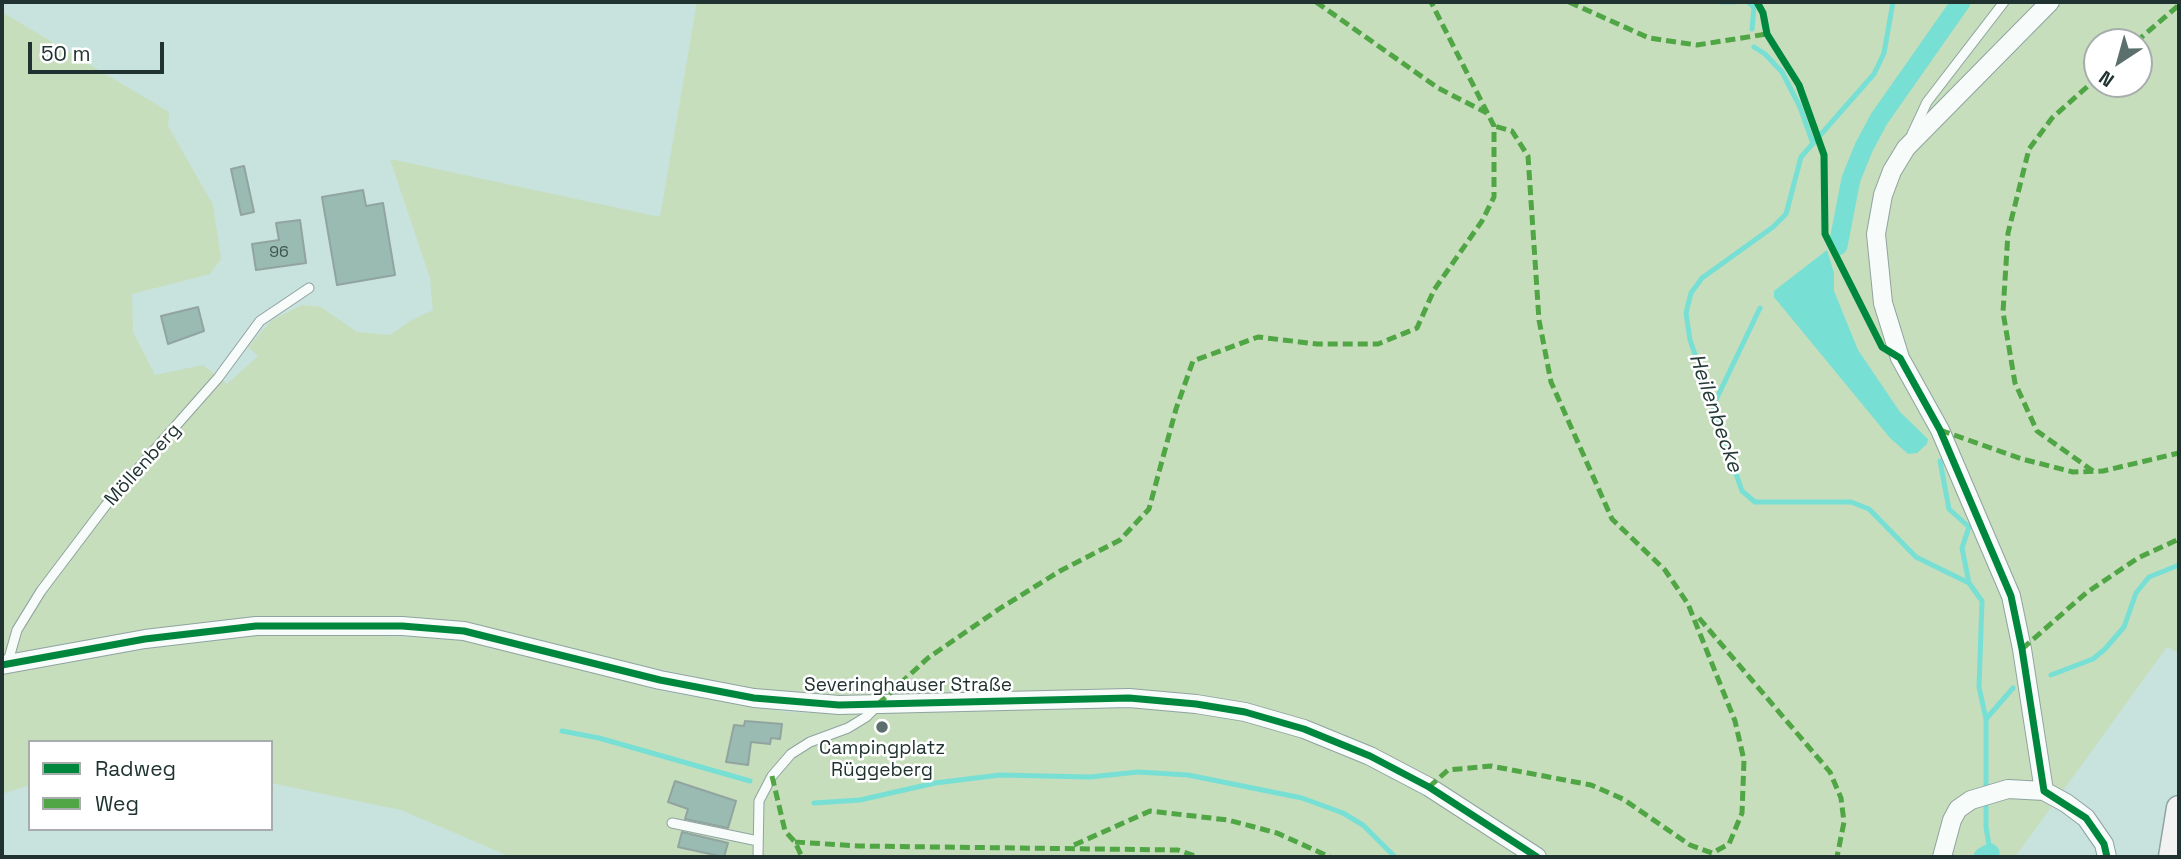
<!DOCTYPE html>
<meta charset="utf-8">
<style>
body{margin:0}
#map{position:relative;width:2181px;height:859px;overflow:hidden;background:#c8e2de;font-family:"Space Grotesk",sans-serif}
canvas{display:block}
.frame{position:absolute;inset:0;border:4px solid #203330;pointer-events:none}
.legend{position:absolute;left:28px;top:740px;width:245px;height:91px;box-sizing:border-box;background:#fff;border:2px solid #a6adac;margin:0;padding:9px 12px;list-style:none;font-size:21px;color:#203330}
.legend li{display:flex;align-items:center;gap:14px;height:35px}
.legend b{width:35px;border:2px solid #a6adac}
.north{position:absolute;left:2083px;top:28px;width:70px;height:70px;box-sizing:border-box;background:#fff;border:2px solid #a6adac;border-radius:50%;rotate:216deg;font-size:19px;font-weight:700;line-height:28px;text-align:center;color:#203330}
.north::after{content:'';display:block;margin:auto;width:24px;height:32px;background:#5b706d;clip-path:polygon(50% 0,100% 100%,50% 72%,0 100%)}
.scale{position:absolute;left:28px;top:42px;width:136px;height:32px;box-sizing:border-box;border:4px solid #203330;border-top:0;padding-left:9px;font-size:21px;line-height:24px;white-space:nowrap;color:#203330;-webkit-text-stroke:5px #fff;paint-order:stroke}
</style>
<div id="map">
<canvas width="2181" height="859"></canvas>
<div class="frame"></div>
<ul class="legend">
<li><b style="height:9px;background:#00873e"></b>Radweg</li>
<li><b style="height:9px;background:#50a544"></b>Weg</li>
</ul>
<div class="north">N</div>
<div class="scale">50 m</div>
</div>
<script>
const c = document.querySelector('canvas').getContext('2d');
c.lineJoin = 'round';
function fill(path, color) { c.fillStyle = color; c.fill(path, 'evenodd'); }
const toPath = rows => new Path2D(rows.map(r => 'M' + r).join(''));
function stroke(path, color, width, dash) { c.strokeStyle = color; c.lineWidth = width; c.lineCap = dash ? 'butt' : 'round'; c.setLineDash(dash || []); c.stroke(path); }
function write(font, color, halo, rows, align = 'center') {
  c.font = font + ' "Space Grotesk",sans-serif'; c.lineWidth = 5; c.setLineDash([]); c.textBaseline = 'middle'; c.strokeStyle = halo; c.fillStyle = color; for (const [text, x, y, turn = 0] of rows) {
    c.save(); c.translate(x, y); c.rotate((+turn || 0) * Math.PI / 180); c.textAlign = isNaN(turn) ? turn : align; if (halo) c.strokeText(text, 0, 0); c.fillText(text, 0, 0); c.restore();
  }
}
fill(toPath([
 [697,2,2179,2,2179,653,2167,647,2015,857,511,857,401,810,271,783,271,742,30,742,30,785,2,794,2,673,167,643,247,633,466,638,666,692,787,712,842,714,849,698,758,690,577,652,363,619,2,658,2,12,169,112,168,126,213,205,221,259,210,274,132,294,133,332,155,375,203,365,227,384,258,356,248,347,272,320,302,305,321,307,357,332,390,335,410,321,433,310,430,278,390,159,660,217],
 [2097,42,2139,42,2139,84,2097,84]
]), '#c6debc');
fill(toPath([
 [1827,250,1834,273,1834,291,1858,350,1900,412,1928,439,1927,444,1917,453,1908,454,1890,438,1774,297,1774,291]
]), '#78dfd4');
stroke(toPath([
 [1720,2,1735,2],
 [1748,2,1754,7,1752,29],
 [1893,2,1884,53,1874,74,1801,157,1786,214,1773,227,1702,278,1691,293,1686,313,1690,340,1742,491,1755,502,1851,502,1869,509,1916,557,1969,583,1982,601,1979,687,1986,719,1986,827,1991,857],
 [1754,47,1765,54,1782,72,1800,107,1813,144],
 [1713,406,1760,308],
 [1940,461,1949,509,1969,527,1962,548,1969,583],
 [2051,675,2093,659,2105,649,2124,627,2136,593,2149,577,2179,565],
 [1986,719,2013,688],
 [562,731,599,738,750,781],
 [814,803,860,800,935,783,1000,775,1090,777,1138,772,1188,775,1302,798,1343,813,1363,825,1395,857]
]), '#78dfd4', 5);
stroke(toPath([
 [1838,246,1851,179,1864,147,1879,119,1961,2],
 [1983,857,1990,853]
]), '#78dfd4', 19);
const building = toPath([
 [244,166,254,212,241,215,231,169,244,166],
 [363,190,366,206,383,203,395,275,337,285,322,197,363,190],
 [300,220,306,263,256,270,252,244,279,240,276,223,300,220],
 [198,307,204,331,168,344,161,316,198,307],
 [745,721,782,724,780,739,771,738,770,744,751,742,748,765,726,762,734,725,744,726,745,721],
 [675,781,736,801,728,828,685,819,688,809,668,802,675,781],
 [682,832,728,843,724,857,678,847,682,832]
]);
fill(building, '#9abbb1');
stroke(building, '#91a49f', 2);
const service = toPath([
 [1912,134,1927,102,2004,2],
 [7,665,17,630,41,591,106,505,218,378,260,321,309,288],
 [672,823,758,841],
 [758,857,759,801,772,776,791,754,810,742,848,728,866,717,877,706]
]);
const minor = toPath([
 [2,665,145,639,256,626,402,626,464,631,660,680,754,698,839,705,1129,698,1196,704,1245,712,1304,729,1370,756,1429,787,1537,857],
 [2044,791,2022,649,2011,596,1940,430,1900,358,1883,303,1876,234,1883,195,1892,171,1906,148,2050,2],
 [1942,857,1952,820,1958,809,1971,800,2008,789,2044,791,2066,803,2086,818,2104,844,2107,857]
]);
const secondary = toPath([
 [2171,857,2179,808]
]);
stroke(service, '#8fa3a0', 11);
stroke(minor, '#8fa3a0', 20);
stroke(secondary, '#8fa3a0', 27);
stroke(service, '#f7fbfa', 9);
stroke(minor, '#f7fbfa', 18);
stroke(secondary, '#f2f2f2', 24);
stroke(toPath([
 [1316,2,1438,88,1487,113],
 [1569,2,1649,38,1697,45,1767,34],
 [2136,42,2179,5],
 [1940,430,2022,459,2073,472,2103,471,2179,453],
 [2093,471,2037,431,2015,383,2003,312,2008,233,2029,149,2052,118,2097,78],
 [1699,618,1830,772,1841,798,1844,822,1837,857],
 [2022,649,2086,593,2138,558,2179,539],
 [878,704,928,658,999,609,1060,571,1120,540,1149,509,1176,409,1193,361,1258,337,1317,344,1378,344,1417,328,1434,290,1482,221,1494,197,1494,126,1431,2],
 [772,776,785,831,795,842,802,857],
 [1429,787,1448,770,1491,766,1591,785,1623,799,1690,845,1712,853,1729,844,1742,813,1744,760,1735,721,1688,604,1665,570,1612,519,1551,382,1539,320,1528,156,1512,131,1494,126],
 [795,842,859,846,1178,850,1198,857],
 [1074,845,1150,811,1228,820,1277,833,1330,857]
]), '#50a544', 5, [10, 5]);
stroke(toPath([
 [1757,2,1763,13,1767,34,1799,85,1824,155,1825,234,1882,347,1900,358,1940,430,2011,596,2022,649,2044,791,2086,818,2104,844,2107,857],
 [2,665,145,639,256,626,402,626,464,631,660,680,754,698,839,705,1129,698,1196,704,1245,712,1304,729,1370,756,1429,787,1537,857]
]), '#00873e', 7);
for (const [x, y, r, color] of [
 [882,727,7,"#5b706d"]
]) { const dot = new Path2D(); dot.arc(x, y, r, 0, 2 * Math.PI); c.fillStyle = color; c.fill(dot); stroke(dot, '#fff', 2.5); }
write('16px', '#3e5550', null, [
 ["96",279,253]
]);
write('19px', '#203330', '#fff', [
 ["Möllenberg",143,465,-48],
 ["Severinghauser Straße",908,686]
]);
write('19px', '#203330', '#fff', [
 ["Campingplatz",882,749],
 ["Rüggeberg",882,771]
]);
write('italic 21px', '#233a37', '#fff', [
 ["Heilenbecke",1715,413,71]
]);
</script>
